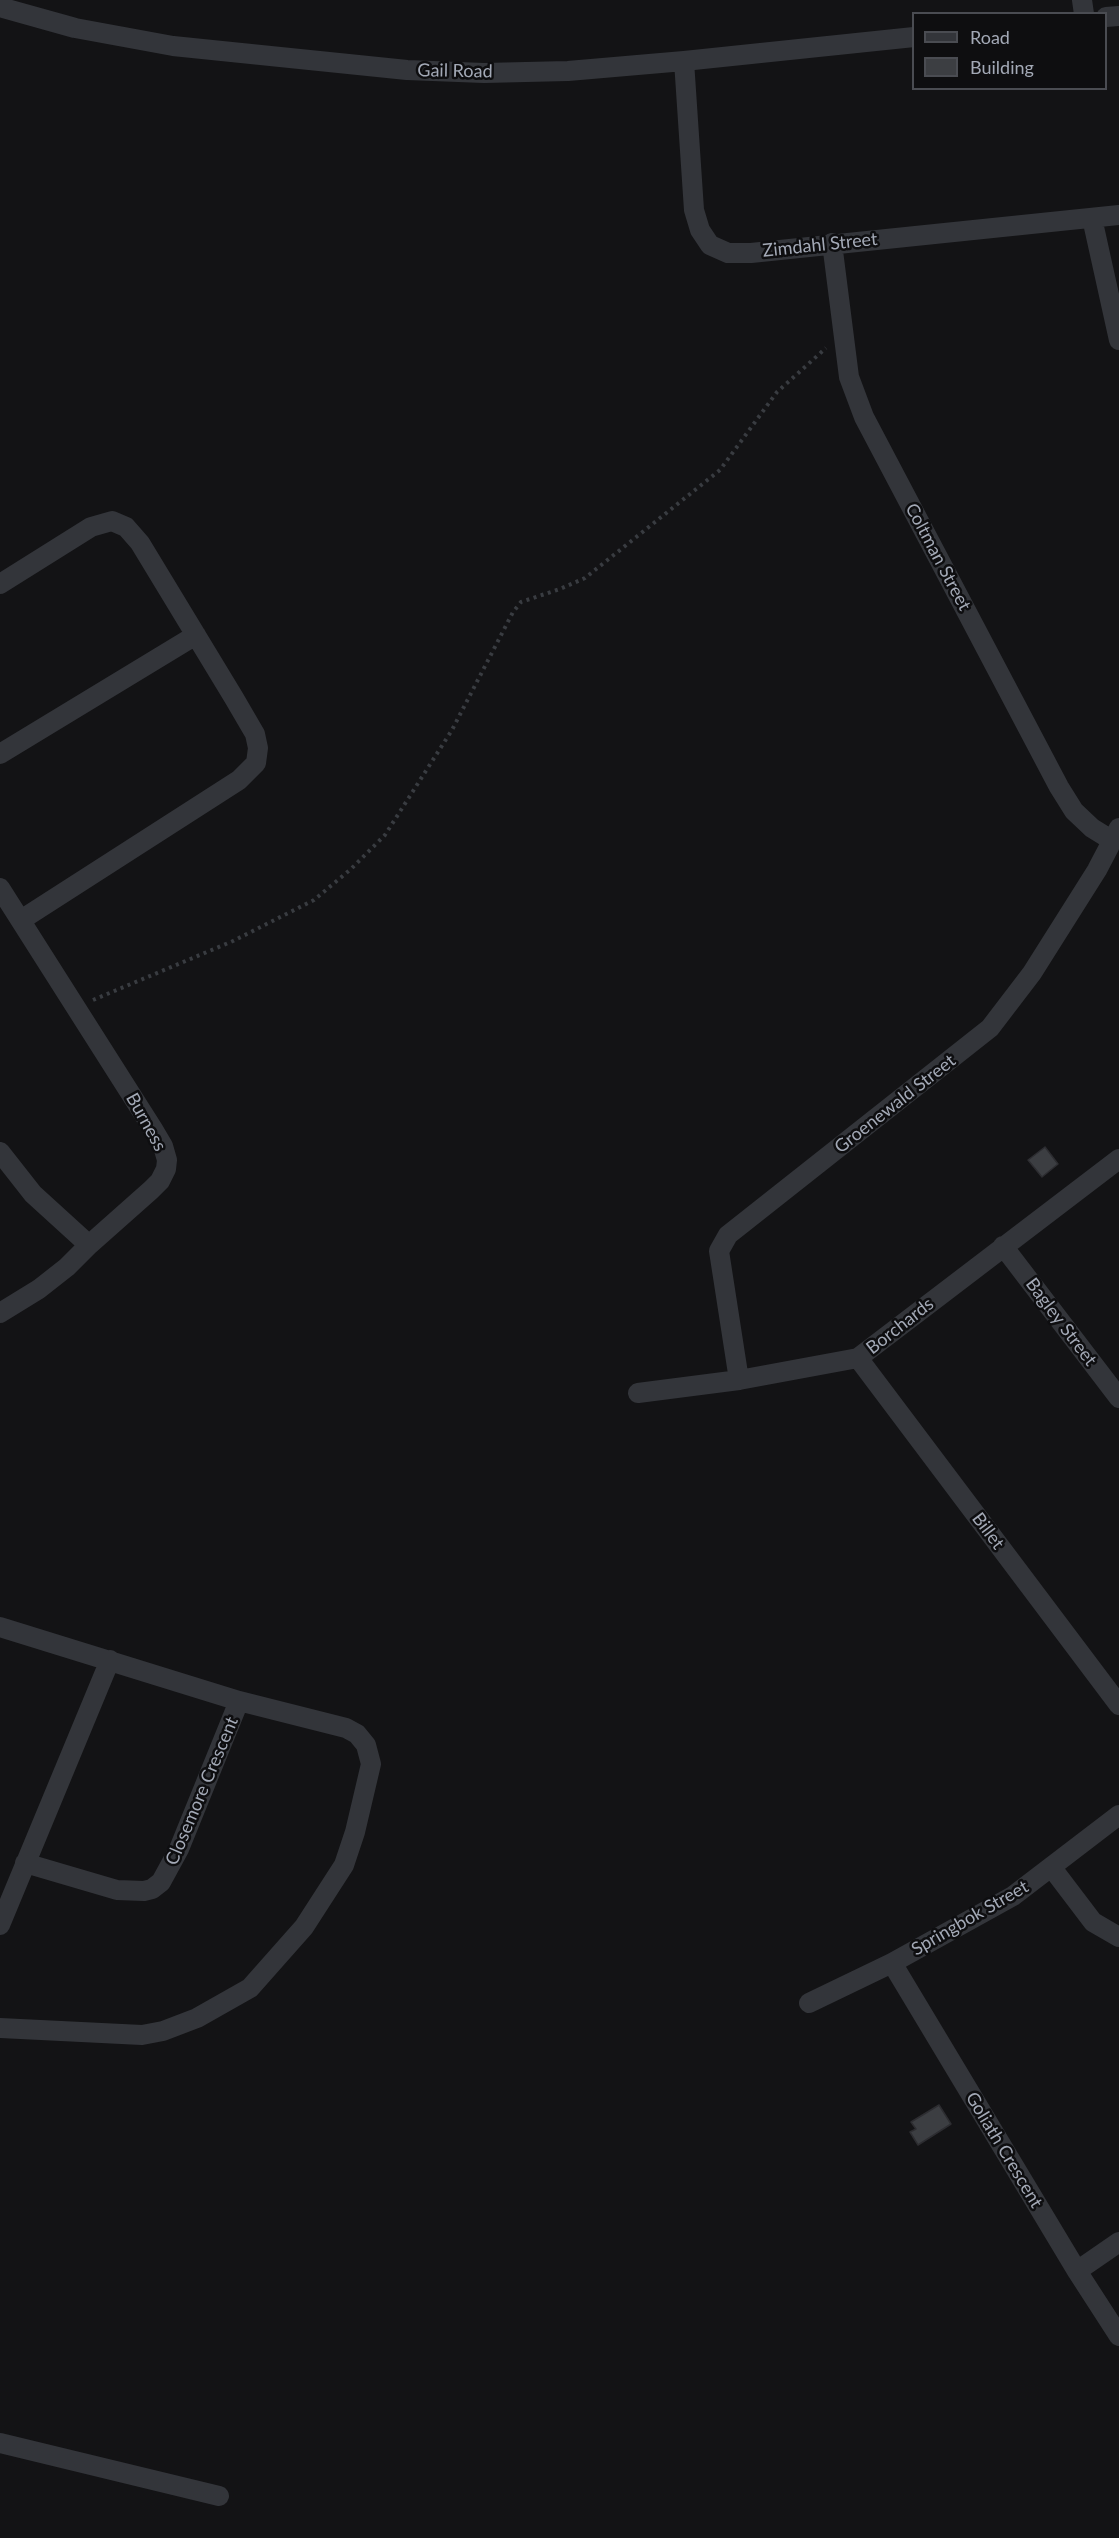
<!DOCTYPE html>
<style>
body{margin:0}
#map{position:relative;width:1119px;height:2538px;overflow:hidden;background:#131315;font-family:Lato,sans-serif}
canvas{display:block}
.legend{position:absolute;left:912px;top:12px;width:195px;height:78px;box-sizing:border-box;background:#0e0e10;border:2px solid #4a4c52;margin:0;padding:8px 10px;list-style:none;font-size:18px;color:#a3a9b6}
.legend li{display:flex;align-items:center;gap:12px;height:30px}
.legend b{width:30px;border:2px solid #4a4c52}
</style>
<div id="map">
<canvas width="1119" height="2538"></canvas>
<ul class="legend">
<li><b style="height:8px;background:#33353a"></b>Road</li>
<li><b style="height:16px;background:#3c3e42"></b>Building</li>
</ul>
</div>
<script>
const c = document.querySelector('canvas').getContext('2d');
c.lineJoin = 'round';
function fill(path, color) { c.fillStyle = color; c.fill(path, 'evenodd'); }
const toPath = rows => new Path2D(rows.map(r => 'M' + r).join(''));
function stroke(path, color, width, dash) { c.strokeStyle = color; c.lineWidth = width; c.lineCap = dash ? 'butt' : 'round'; c.setLineDash(dash || []); c.stroke(path); }
function write(font, color, halo, rows, align = 'center') {
  c.font = font + ' Lato,sans-serif'; c.lineWidth = 5; c.setLineDash([]); c.textBaseline = 'middle'; c.strokeStyle = halo; c.fillStyle = color; for (const [text, x, y, turn = 0] of rows) {
    c.save(); c.translate(x, y); c.rotate((+turn || 0) * Math.PI / 180); c.textAlign = isNaN(turn) ? turn : align; if (halo) c.strokeText(text, 0, 0); c.fillText(text, 0, 0); c.restore();
  }
}
const building = toPath([
 [1045,1147,1058,1164,1042,1177,1028,1160,1045,1147],
 [939,2105,951,2124,918,2145,910,2132,916,2129,911,2122,939,2105]
]);
fill(building, '#3c3e42');
stroke(building, '#2d2d31', 1.5);
stroke(toPath([
 [93,1000,233,941,314,900,351,869,385,835,452,730,513,612,521,602,560,589,585,578,720,470,777,392,826,348]
]), '#393c41', 4, [3, 4.5]);
stroke(toPath([
 [1082,0,1084,14],
 [0,7,75,28,173,46,407,70,484,73,568,71,684,61,914,37],
 [1106,17,1119,16],
 [684,61,694,210,700,230,710,245,728,253,751,253,1119,215],
 [1092,218,1119,340],
 [832,243,849,377,864,417,1059,787,1074,811,1092,828,1113,841],
 [0,584,91,527,112,521,126,527,140,543,234,698,255,734,258,748,256,763,239,780,21,920],
 [0,754,196,635],
 [0,888,153,1129,163,1146,167,1160,166,1169,160,1181,151,1190,89,1245,67,1267,39,1289,0,1313],
 [0,1152,33,1194,89,1245],
 [1003,1246,1119,1398],
 [858,1358,1119,1705],
 [739,1380,719,1251,728,1235,990,1028,1032,973,1097,870,1119,828],
 [638,1393,739,1380,858,1358,1119,1159],
 [0,1627,239,1701,346,1728,357,1734,366,1745,371,1764,355,1832,344,1865,304,1927,250,1988,197,2018,163,2031,142,2035,0,2028],
 [25,1863,117,1890,144,1891,152,1889,161,1882,179,1849,239,1701],
 [1052,1868,1093,1922,1119,1937],
 [0,1925,110,1660],
 [892,1963,1077,2271,1119,2336],
 [809,2003,892,1963,1013,1896,1119,1815],
 [1077,2271,1119,2242],
 [0,2443,219,2496]
]), '#33353a', 20);
write('18px', '#a3a9b6', '#0e0e10', [
 ["Gail Road",455,71,1],
 ["Zimdahl Street",820,245,-6],
 ["Coltman Street",938,557,62],
 ["Groenewald Street",895,1104,-38],
 ["Burness",146,1122,61],
 ["Bagley Street",1061,1322,53],
 ["Borchards",900,1326,-38],
 ["Billet",988,1531,53],
 ["Closemore Crescent",202,1791,-67],
 ["Springbok Street",970,1918,-30],
 ["Goliath Crescent",1004,2150,59]
]);
</script>
